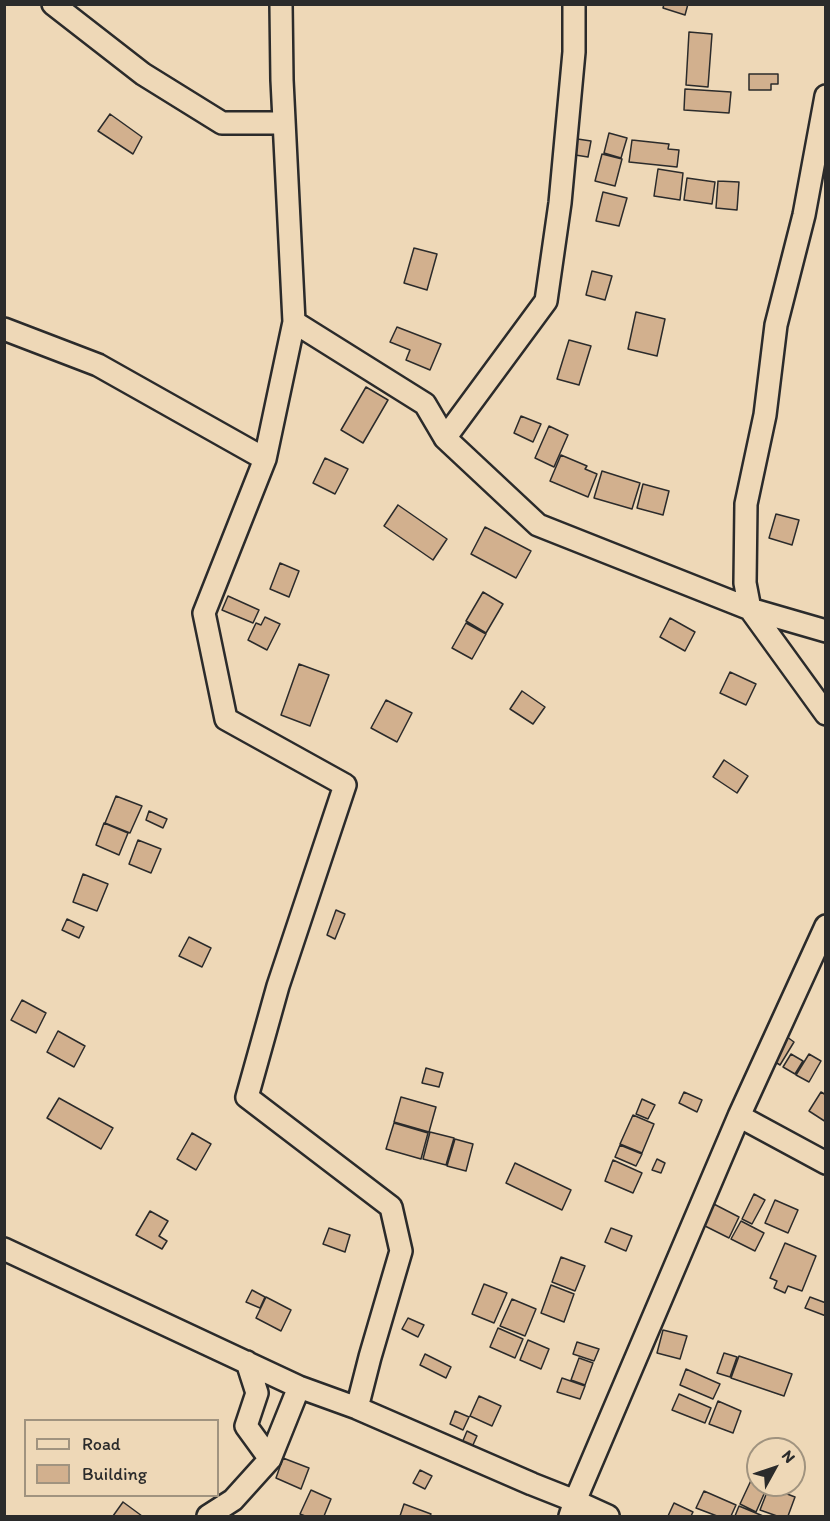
<!DOCTYPE html>
<style>
body{margin:0}
#map{position:relative;width:830px;height:1521px;overflow:hidden;background:#eed8b7;font-family:Itim,sans-serif}
canvas{display:block}
.frame{position:absolute;inset:0;border:6px solid #2b2b2b;pointer-events:none}
.legend{position:absolute;left:24px;top:1419px;width:195px;height:78px;box-sizing:border-box;background:#eed8b7;border:2px solid #a0937f;margin:0;padding:8px 10px;list-style:none;font-size:18px;color:#2b2b2b}
.legend li{display:flex;align-items:center;gap:12px;height:30px}
.legend b{width:30px;border:2px solid #a0937f}
.north{position:absolute;left:746px;top:1437px;width:60px;height:60px;box-sizing:border-box;background:#eed8b7;border:2px solid #a0937f;border-radius:50%;rotate:50deg;font-size:16px;font-weight:700;line-height:24px;text-align:center;color:#2b2b2b}
.north::after{content:'';display:block;margin:auto;width:21px;height:27px;background:#2b2b2b;clip-path:polygon(50% 0,100% 100%,50% 72%,0 100%)}
</style>
<div id="map">
<canvas width="830" height="1521"></canvas>
<div class="frame"></div>
<ul class="legend">
<li><b style="height:8px;background:#eed8b7"></b>Road</li>
<li><b style="height:16px;background:#d2b08e"></b>Building</li>
</ul>
<div class="north">N</div>
</div>
<script>
const c = document.querySelector('canvas').getContext('2d');
c.lineJoin = 'round';
function fill(path, color) { c.fillStyle = color; c.fill(path, 'evenodd'); }
const toPath = rows => new Path2D(rows.map(r => 'M' + r).join(''));
function stroke(path, color, width, dash) { c.strokeStyle = color; c.lineWidth = width; c.lineCap = dash ? 'butt' : 'round'; c.setLineDash(dash || []); c.stroke(path); }
const building = toPath([
 [664,4,688,4,685,15,663,8,664,4],
 [689,32,712,34,708,87,686,85,689,32],
 [749,74,778,74,778,84,771,84,771,90,749,90,749,74],
 [685,89,731,92,729,113,684,110,685,89],
 [110,114,142,137,133,154,98,131,110,114],
 [609,133,627,138,621,158,604,153,609,133],
 [571,138,591,141,588,157,569,154,571,138],
 [632,140,669,144,668,149,679,150,677,167,629,162,632,140],
 [602,154,622,159,615,186,595,181,602,154],
 [658,169,683,173,680,200,654,196,658,169],
 [687,178,715,182,712,204,684,200,687,178],
 [718,181,739,182,737,210,716,208,718,181],
 [603,192,627,198,619,226,596,221,603,192],
 [414,248,437,254,427,290,404,283,414,248],
 [592,271,612,276,605,300,586,295,592,271],
 [636,312,665,319,657,356,628,349,636,312],
 [397,327,441,344,430,370,406,360,410,350,390,342,397,327],
 [569,340,591,346,579,385,557,379,569,340],
 [366,387,388,400,363,443,341,430,366,387],
 [521,416,541,424,533,442,514,433,521,416],
 [549,426,568,435,554,467,535,458,549,426],
 [561,455,587,466,585,469,597,474,588,497,550,481,561,455],
 [325,458,348,469,335,494,313,483,325,458],
 [602,471,640,483,632,509,594,498,602,471],
 [643,484,669,491,663,515,637,508,643,484],
 [398,505,447,539,433,560,384,526,398,505],
 [776,514,799,520,792,545,769,538,776,514],
 [485,527,531,551,516,578,471,554,485,527],
 [280,563,299,571,289,597,270,589,280,563],
 [483,592,503,604,486,633,466,621,483,592],
 [228,596,259,610,253,623,222,610,228,596],
 [265,617,280,624,267,650,248,640,256,623,261,625,265,617],
 [670,618,695,632,685,651,660,637,670,618],
 [466,623,486,634,472,659,452,648,466,623],
 [299,664,329,675,310,726,281,715,299,664],
 [730,672,756,684,746,705,720,693,730,672],
 [522,691,545,707,533,724,510,709,522,691],
 [386,700,412,713,397,742,371,728,386,700],
 [724,760,748,776,737,793,713,777,724,760],
 [116,796,142,806,130,833,105,823,116,796],
 [149,811,167,819,163,828,146,820,149,811],
 [104,823,128,833,119,855,96,845,104,823],
 [138,840,161,849,151,873,129,864,138,840],
 [83,874,108,884,97,911,73,902,83,874],
 [336,910,345,914,335,939,327,935,336,910],
 [67,919,84,927,79,938,62,930,67,919],
 [189,937,211,948,202,967,179,956,189,937],
 [22,1000,46,1013,36,1033,11,1020,22,1000],
 [58,1031,85,1046,74,1067,47,1052,58,1031],
 [783,1034,794,1042,780,1065,769,1058,783,1034],
 [791,1054,803,1061,795,1074,783,1067,791,1054],
 [809,1054,821,1061,809,1082,796,1075,809,1054],
 [426,1068,443,1073,439,1087,422,1083,426,1068],
 [684,1092,702,1100,697,1112,679,1103,684,1092],
 [821,1092,826,1095,826,1122,809,1111,821,1092],
 [401,1097,436,1107,429,1132,394,1122,401,1097],
 [59,1098,113,1128,101,1149,47,1118,59,1098],
 [642,1099,655,1105,648,1119,636,1114,642,1099],
 [633,1115,654,1124,642,1153,620,1144,633,1115],
 [394,1123,428,1133,421,1159,386,1149,394,1123],
 [430,1132,454,1138,446,1165,423,1159,430,1132],
 [192,1133,211,1144,196,1170,177,1159,192,1133],
 [455,1139,473,1144,466,1171,447,1166,455,1139],
 [620,1145,642,1154,636,1166,615,1157,620,1145],
 [657,1159,665,1163,661,1173,652,1170,657,1159],
 [613,1160,642,1173,633,1193,605,1181,613,1160],
 [515,1163,571,1190,562,1210,506,1183,515,1163],
 [754,1194,765,1200,752,1224,742,1219,754,1194],
 [775,1200,798,1210,788,1233,765,1223,775,1200],
 [708,1201,739,1217,729,1238,697,1222,708,1201],
 [150,1211,168,1221,159,1236,167,1241,162,1249,136,1235,150,1211],
 [741,1221,764,1233,755,1251,731,1239,741,1221],
 [329,1228,350,1235,345,1252,323,1244,329,1228],
 [611,1228,632,1236,626,1251,605,1242,611,1228],
 [785,1243,816,1256,802,1291,788,1286,785,1293,774,1288,777,1281,770,1278,785,1243],
 [561,1257,585,1266,575,1291,552,1282,561,1257],
 [484,1284,507,1293,494,1323,472,1314,484,1284],
 [551,1285,574,1294,564,1322,541,1313,551,1285],
 [252,1290,265,1297,260,1308,246,1302,252,1290],
 [266,1297,291,1310,281,1331,256,1318,266,1297],
 [810,1297,826,1303,826,1316,805,1308,810,1297],
 [512,1299,536,1309,525,1336,500,1326,512,1299],
 [408,1318,424,1325,418,1337,402,1329,408,1318],
 [498,1328,523,1339,515,1358,490,1347,498,1328],
 [663,1330,687,1336,680,1359,657,1353,663,1330],
 [528,1340,549,1349,541,1369,520,1360,528,1340],
 [577,1342,599,1349,594,1361,573,1354,577,1342],
 [724,1353,737,1357,730,1377,717,1373,724,1353],
 [425,1354,451,1367,446,1378,420,1365,425,1354],
 [739,1356,792,1374,784,1396,731,1378,739,1356],
 [579,1358,593,1363,585,1385,571,1380,579,1358],
 [686,1369,720,1384,713,1399,680,1385,686,1369],
 [562,1378,585,1386,580,1399,557,1392,562,1378],
 [679,1394,711,1408,705,1423,672,1410,679,1394],
 [479,1396,501,1406,492,1426,470,1416,479,1396],
 [718,1401,741,1411,733,1433,709,1424,718,1401],
 [455,1411,469,1417,463,1430,450,1424,455,1411],
 [467,1431,477,1436,472,1447,462,1443,467,1431],
 [283,1458,309,1468,301,1489,276,1478,283,1458],
 [420,1470,432,1476,425,1489,413,1483,420,1470],
 [754,1474,758,1476,758,1485,768,1485,756,1512,740,1504,754,1474],
 [769,1487,795,1497,788,1516,777,1516,760,1510,769,1487],
 [311,1490,331,1499,324,1516,305,1516,300,1514,311,1490],
 [704,1491,736,1505,731,1516,717,1516,696,1508,704,1491],
 [123,1502,142,1516,113,1516,123,1502],
 [674,1503,693,1512,691,1516,668,1516,674,1503],
 [404,1504,431,1514,430,1516,400,1516,404,1504],
 [739,1506,763,1516,735,1516,739,1506]
]);
fill(building, '#d2b08e');
stroke(building, '#2b2b2b', 1.5);
const minor = toPath([
 [53,4,143,74,222,123,284,123],
 [281,4,282,80,294,322,265,459,204,613,226,719,345,785,278,986,247,1097,391,1207,401,1251,370,1357,357,1408],
 [826,96,804,215,776,325,765,415,746,504,745,583,750,609,826,714],
 [294,322,425,404,445,438,538,525,750,609,826,631],
 [4,329,98,365,265,459],
 [445,438,546,301,560,203,574,52,574,4],
 [739,1116,826,1163],
 [4,1249,299,1387,357,1408,532,1484,575,1501,608,1516],
 [247,1362,257,1393,246,1426,270,1459],
 [208,1516,233,1500,270,1459,299,1387],
 [570,1516,575,1501,739,1116,826,926]
]);
stroke(minor, '#2b2b2b', 26);
stroke(minor, '#eed8b7', 21);
</script>
